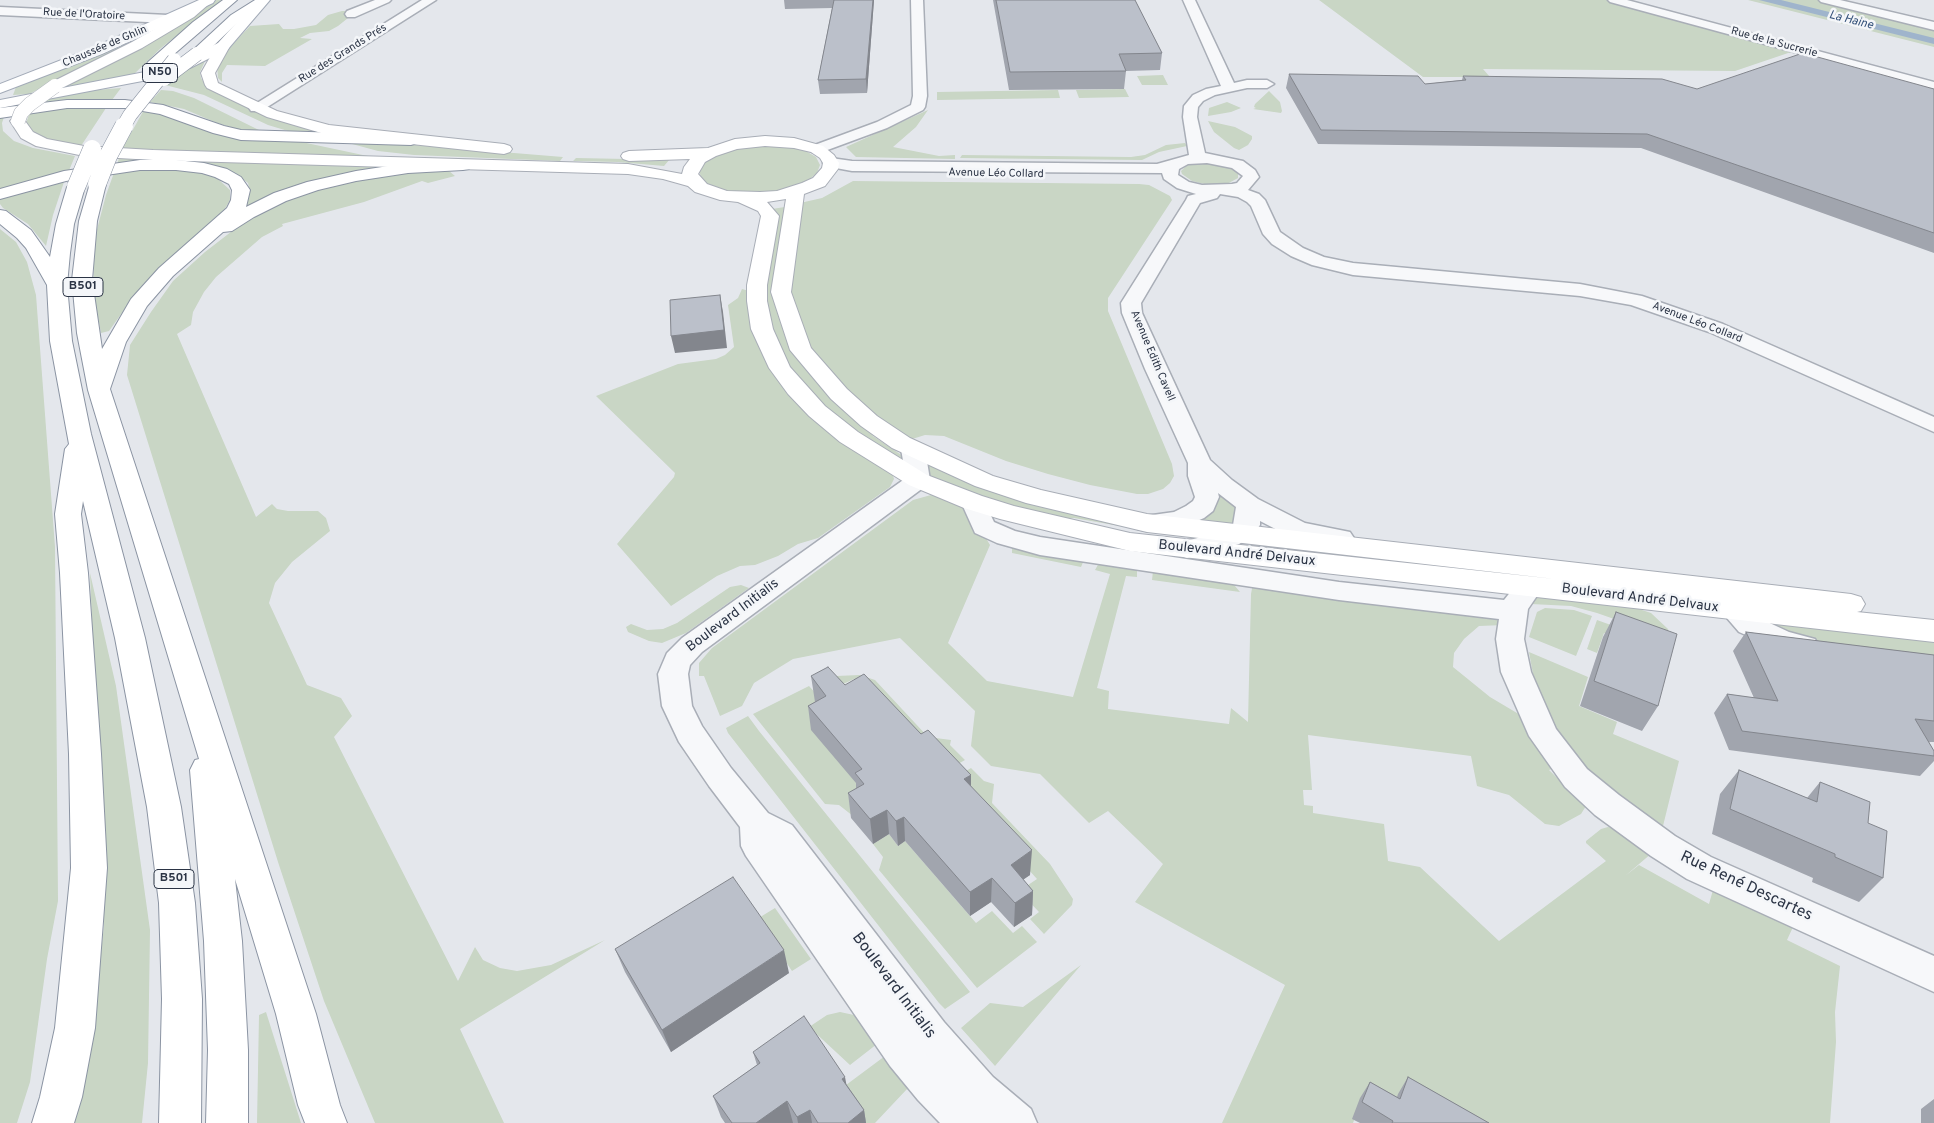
<!DOCTYPE html>
<meta charset="utf-8">
<style>
body{margin:0}
canvas{display:block;background:#e4e7ec}
</style>
<canvas width="1934" height="1123"></canvas>
<script>
const c = document.querySelector('canvas').getContext('2d');
c.lineJoin = 'round';
function fill(path, color) { c.fillStyle = color; c.fill(path, 'evenodd'); }
const toPath = rows => new Path2D(rows.map(r => 'M' + r).join(''));
function stroke(path, color, width, dash) { c.strokeStyle = color; c.lineWidth = width; c.lineCap = dash ? 'butt' : 'round'; c.setLineDash(dash || []); c.stroke(path); }
function write(font, color, halo, rows, align = 'center') {
  c.font = font + ' Overpass,sans-serif'; c.lineWidth = 5; c.setLineDash([]); c.textBaseline = 'middle'; c.strokeStyle = halo; c.fillStyle = color; for (const [text, x, y, turn = 0] of rows) {
    c.save(); c.translate(x, y); c.rotate((+turn || 0) * Math.PI / 180); c.textAlign = isNaN(turn) ? turn : align; if (halo) c.strokeText(text, 0, 0); c.fillText(text, 0, 0); c.restore();
  }
}
fill(toPath([
 [216,0,222,0,161,48,131,77,54,90,167,31],
 [1319,0,1609,0,1797,50,1735,71,1483,69,1490,77,1423,77],
 [1748,0,1819,0,1934,27,1934,47],
 [342,11,350,11,353,14,338,26,329,31,310,33,300,38,312,39,265,66,227,65,222,73,222,82,218,78,217,65,233,44,250,26,279,24,283,29,294,29,316,25,328,15],
 [173,20,119,50,29,94,13,95,16,87],
 [206,59,200,72,201,78,207,87,255,111,277,120,330,133,298,134,268,125,204,95,165,85,192,65],
 [1163,75,1168,85,1142,85,1137,76],
 [121,88,112,100,35,104,45,96,71,92],
 [1125,89,1129,97,1079,98,1076,90],
 [161,90,173,91,194,98,263,132,241,130,217,123,184,109,150,102],
 [1058,90,1060,98,937,100,937,92],
 [1269,91,1280,102,1282,111,1281,113,1253,109,1256,108,1254,107,1255,104],
 [1227,102,1241,108,1231,112,1208,116,1209,108],
 [108,105,81,146,43,139,25,126,31,109],
 [145,108,180,119,297,141,377,158,121,151],
 [928,110,916,127,893,147,939,156,955,155,955,159,856,157,846,147],
 [5,114,2,123,3,131,14,141,33,148,75,156,68,173,0,191,0,115],
 [1208,121,1235,127,1252,136,1252,139,1248,145,1239,150,1234,148,1214,132],
 [341,141,379,142,563,157,560,161,414,155,378,151],
 [1185,143,1187,146,1159,152,1142,160,960,158,962,155,1131,157,1145,155,1166,145],
 [770,145,804,150,816,157,820,165,817,173,806,182,770,193,726,191,710,186,701,178,699,170,705,162,716,155,732,149],
 [119,158,395,166,254,207,246,206,250,192,248,183,239,176,226,170,117,165],
 [576,158,627,159,670,159,664,166,618,162,573,161],
 [1205,162,1231,167,1238,174,1238,178,1227,184,1209,185,1192,181,1182,174,1181,171,1188,164],
 [162,168,204,173,218,179,230,190,230,200,222,214,129,303,109,331,101,333,93,290,95,237,106,195,115,170],
 [449,171,455,176,428,183,422,181,364,202,282,224,283,226,262,237,216,277,204,292,193,312,191,325,177,334,256,517,272,504,277,509,288,511,318,511,326,518,330,531,292,562,275,583,269,603,307,685,341,698,352,716,334,737,458,981,475,947,483,960,500,968,517,971,551,965,605,940,460,1029,504,1123,375,1123,324,1001,278,862,127,375,130,345,151,312,173,281,205,252,236,228,271,206,301,195,346,182,401,173],
 [65,179,53,215,46,246,28,224,3,208,0,204,0,197],
 [853,181,1139,184,1149,185,1170,196,1172,200,1108,298,1108,311,1172,464,1174,476,1170,483,1163,489,1148,494,1137,494,1090,485,1048,474,1006,461,944,436,925,435,909,440,875,418,821,368,789,306,800,203,822,198],
 [791,206,780,311,870,429,873,436,900,454,906,464,875,449,801,387,764,320,772,209],
 [0,229,16,242,27,262,36,295,55,547,58,901,47,959,30,1082,17,1123,0,1123],
 [742,289,749,291,762,345,892,472,894,479,890,487,818,538,798,544,778,556,755,565,740,566,717,576,671,606,617,544,674,477,675,473,596,396,678,364,716,359,725,355,734,347,728,305,738,298],
 [925,462,1131,528,1074,518,1051,520,929,479],
 [1212,488,1237,505,1236,520,1229,529,1194,519],
 [931,495,966,505,990,545,948,643,987,681,1073,697,1110,574,1095,570,1099,563,1137,568,1137,577,1126,576,1097,688,1109,691,1108,709,1229,724,1231,708,1248,722,1251,594,1253,583,1497,613,1504,625,1479,626,1464,639,1454,653,1453,667,1490,697,1522,716,1557,767,1549,770,1586,806,1581,814,1559,826,1545,824,1509,795,1477,786,1471,756,1308,735,1312,790,1303,790,1304,805,1313,806,1313,813,1384,824,1388,861,1420,867,1499,941,1606,861,1586,843,1586,841,1601,829,1608,827,1618,829,1652,853,1625,876,1639,865,1709,904,1713,890,1793,927,1787,940,1840,966,1835,1012,1836,1042,1830,1123,1460,1123,1399,1111,1365,1092,1353,1123,1222,1123,1285,985,1135,902,1163,864,1108,811,1089,823,1040,774,991,766,971,746,975,711,900,638,793,659,754,683,742,706,720,716,704,676,699,676,699,663,712,648,913,500],
 [1025,547,1084,560,1081,567,1012,553,1012,548],
 [1153,571,1230,580,1240,592,1152,580],
 [90,573,116,686,150,930,148,1063,142,1123,73,1123,93,1030,104,925,104,826,94,672],
 [741,585,749,588,686,633,662,643,649,641,628,632,626,627,631,624,647,630,663,629,677,623,730,587],
 [1558,596,1633,607,1651,613,1668,629,1671,639,1597,613,1571,606,1531,604,1535,598],
 [1545,608,1574,610,1592,616,1576,656,1529,637,1537,612],
 [1753,617,1934,637,1934,656,1792,639],
 [1597,620,1672,647,1669,658,1604,633,1597,653,1587,649],
 [1529,652,1588,677,1579,706,1617,722,1613,734,1679,761,1662,830,1589,773,1558,734,1544,708,1533,674],
 [860,675,875,680,928,737,951,740,950,745,965,760,949,769,870,696,854,679,841,685,836,676],
 [809,686,819,697,862,790,853,816,839,805,825,804,753,714],
 [748,716,759,731,970,992,945,1009,939,1003,728,733,726,728],
 [971,768,984,781,994,784,992,803,1050,864,1073,899,1072,905,1044,934,1030,919,1039,912,1019,891,1037,879,967,801,956,777],
 [889,834,898,846,905,841,976,923,992,911,1013,933,1022,926,1037,942,977,988,879,870,883,857,873,844],
 [775,908,811,959,792,971,757,919],
 [1081,965,995,1066,961,1028,990,1003,1023,1007],
 [266,1012,301,1123,257,1123,259,1015],
 [840,1012,854,1015,877,1044,850,1065,809,1027,827,1015],
 [885,1056,908,1088,875,1123,863,1123,842,1088]
]), '#c9d6c5');
fill(toPath([
 [1759,0,1781,0,1934,38,1934,44]
]), '#9fb4cc');
const street = toPath([
 [375,0,391,0,389,2,355,17,347,17,345,14,347,11,375,0],
 [422,0,436,0,261,111,251,111,249,108,422,0],
 [911,0,923,0,927,96,925,107,923,110,887,128,822,152,812,152,809,149,812,146,877,122,911,105,913,96,911,0],
 [1183,0,1195,0,1234,83,1247,80,1267,80,1274,84,1267,88,1247,88,1215,95,1203,101,1198,107,1197,117,1205,153,1243,161,1255,170,1259,177,1248,190,1259,194,1265,200,1280,232,1303,248,1324,257,1353,263,1580,284,1642,296,1723,324,1934,417,1934,432,1709,332,1631,305,1580,296,1353,275,1312,265,1291,256,1272,244,1263,234,1251,206,1247,202,1238,197,1220,194,1217,198,1200,203,1141,303,1142,313,1210,460,1232,480,1258,499,1305,523,1350,532,1354,538,1350,544,1341,546,1314,542,1287,535,1260,521,1260,525,1251,537,1239,544,1187,558,1178,555,1174,549,1178,543,1221,532,1233,525,1236,507,1218,493,1219,497,1213,511,1204,518,1188,525,1147,531,1138,529,1134,523,1138,517,1174,512,1186,506,1193,501,1195,497,1188,476,1188,463,1145,369,1122,313,1121,303,1186,200,1188,196,1196,194,1177,188,1164,179,1162,173,852,171,825,166,823,163,825,160,831,158,852,161,1157,164,1189,155,1183,117,1184,106,1193,95,1206,89,1221,86,1183,0],
 [1207,163,1232,168,1243,176,1237,183,1232,184,1202,185,1189,182,1178,175,1179,169,1188,164,1207,163],
 [1608,0,1627,0,1934,82,1934,90,1610,2,1608,0],
 [1819,0,1840,0,1934,22,1934,30,1821,2,1819,0],
 [0,7,168,15,174,19,168,23,0,15,0,7],
 [913,442,921,444,925,449,930,480,927,485,702,652,690,665,688,674,692,706,702,726,731,768,768,813,792,825,944,1022,993,1077,1031,1109,1037,1123,940,1123,918,1100,890,1066,746,856,741,846,740,827,709,786,679,742,662,706,658,674,667,653,682,638,906,478,901,449,905,444,913,442],
 [973,494,982,497,994,522,1015,531,1040,537,1339,582,1504,600,1520,580,1530,578,1540,580,1543,587,1528,609,1524,639,1531,672,1556,729,1587,769,1619,795,1675,836,1711,857,1934,956,1934,992,1687,879,1651,856,1595,815,1565,787,1529,736,1501,672,1496,639,1499,619,1339,600,1040,555,997,543,975,533,961,502,964,497,973,494],
 [1734,600,1744,603,1759,618,1789,632,1815,639,1819,646,1815,653,1805,656,1782,651,1739,632,1720,610,1724,603,1734,600]
]);
const secondary = toPath([
 [200,0,207,0,210,3,194,17,142,48,60,89,55,90,50,89,48,86,50,83,132,42,186,11,200,0],
 [223,42,230,46,215,73,218,83,277,111,329,125,504,144,510,146,512,149,510,152,504,154,328,135,267,117,207,88,205,85,201,73,218,43,223,42],
 [18,116,23,118,33,132,47,139,84,146,153,150,628,164,682,174,684,167,690,159,629,161,623,159,621,156,623,153,629,151,708,148,735,139,765,136,794,138,823,146,834,155,839,163,838,169,825,186,804,194,791,292,811,348,847,389,877,416,910,438,993,476,1041,490,1147,514,1851,594,1861,597,1865,604,1861,611,1857,612,1934,620,1934,642,1130,551,1000,519,964,508,909,485,840,442,809,416,788,394,769,368,751,329,747,301,747,285,761,216,758,211,738,202,720,200,695,192,688,186,663,179,628,174,153,160,84,156,36,146,21,138,10,121,13,118,18,116],
 [765,146,794,148,811,152,820,158,823,163,822,168,813,178,802,183,777,191,760,192,727,191,707,184,698,174,705,162,716,156,737,149,765,146],
 [786,199,771,292,790,350,831,399,861,426,892,448,975,486,1026,503,1147,532,1555,579,1130,533,1014,506,982,496,927,475,858,432,825,406,790,367,773,329,767,301,767,285,779,216,767,202,786,199]
]);
const primary = toPath([
 [199,0,215,0,213,3,102,54,0,93,0,84,92,48,199,0],
 [257,0,270,0,228,49,190,68,153,79,0,108,0,100,150,71,180,62,218,43,257,0]
]);
const highway = toPath([
 [223,0,237,0,158,68,148,68,146,65,148,62,193,22,223,0],
 [255,0,269,0,239,21,202,57,192,57,190,54,192,51,231,15,255,0],
 [67,100,125,100,163,105,224,126,241,130,411,135,417,137,419,140,417,143,411,145,241,140,213,133,160,114,125,108,67,108,0,118,0,108,67,100],
 [140,160,176,160,204,163,227,169,241,177,250,190,246,207,274,193,307,182,356,171,408,163,463,160,469,161,471,165,469,169,463,170,408,173,356,181,318,190,286,201,254,217,232,231,223,232,173,276,147,306,126,342,110,389,316,1014,340,1105,347,1123,305,1123,298,1105,276,1014,235,879,242,941,248,1050,248,1123,206,1123,208,1050,204,941,190,770,195,760,199,759,88,390,77,333,72,280,79,221,91,180,97,179,103,180,106,184,97,221,92,280,102,349,131,299,159,268,227,208,231,200,232,190,229,184,215,177,202,173,176,170,140,170,66,181,0,199,0,189,64,171,140,160],
 [76,182,82,183,85,187,74,224,70,253,67,285,72,341,91,434,145,638,181,807,195,903,202,999,201,1123,159,1123,162,999,159,903,147,807,115,638,83,501,81,514,88,573,101,754,107,868,95,1028,82,1097,74,1123,32,1123,40,1097,55,1028,71,868,69,754,60,573,55,514,65,449,69,444,50,341,47,285,26,248,17,238,0,224,0,210,6,211,31,230,50,257,56,224,67,187,70,183,76,182]
]);
stroke(street, '#a9aeb7', 3);
stroke(secondary, '#a9aeb7', 2);
stroke(primary, '#a3abb8', 2);
stroke(highway, '#8b94a3', 2);
fill(street, '#f7f8fa');
fill(secondary, '#fff');
fill(primary, '#fff');
fill(highway, '#fff');
const secondaryBridge = toPath([
 [18,121,21,113,30,104,55,86]
]);
const highwayBridgeFar1 = toPath([
 [164,79,197,54],
 [123,127,130,115,174,60]
]);
const highwayBridge = toPath([
 [97,184,108,156,124,126],
 [76,187,92,149]
]);
stroke(secondaryBridge, '#a9aeb7', 15, []);
stroke(highwayBridgeFar1, '#8b94a3', 15, []);
stroke(highwayBridge, '#8b94a3', 19, []);
stroke(secondaryBridge, '#fff', 14);
stroke(highwayBridgeFar1, '#fff', 14);
stroke(highwayBridge, '#fff', 18);
fill(toPath([
 [784,0,874,0,867,93,820,94,818,80,832,8,785,9],
 [993,0,1135,0,1162,53,1160,70,1126,71,1124,89,1009,90],
 [1289,74,1425,84,1462,80,1463,76,1697,89,1934,89,1934,253,1641,148,1318,144,1286,88],
 [1616,612,1658,706,1642,731,1580,706,1603,637],
 [1746,632,1934,655,1934,742,1929,742,1934,751,1934,761,1920,776,1729,750,1714,713,1727,694,1754,698,1733,651],
 [811,676,845,685,921,734,971,775,971,786,1030,875,1023,879,1033,891,1032,915,1014,927,991,902,970,916,905,841,898,846,889,834,873,844,851,818,848,793,856,789,856,783,811,730,808,706,815,702],
 [1739,770,1807,798,1820,782,1868,823,1883,878,1859,902,1812,882,1813,878,1712,834,1720,794],
 [615,949,789,973,671,1052,625,972],
 [753,1052,847,1085,864,1110,866,1123,725,1123,721,1117,713,1096,757,1065],
 [1408,1077,1489,1123,1360,1123,1352,1119,1360,1098,1370,1082,1397,1097,1398,1094],
 [1934,1099,1934,1123,1921,1123,1921,1109]
]), '#a1a5ae');
fill(toPath([
 [873,0,874,0,867,93,866,79],
 [720,295,723,312,727,348,675,353,671,336],
 [971,775,971,799,964,779],
 [887,810,889,834,873,844,870,819],
 [904,817,905,841,898,846,896,821],
 [1032,850,1030,875,1010,889,1011,865],
 [992,878,991,902,970,916,970,892],
 [1033,891,1032,915,1014,927,1015,903],
 [784,950,789,973,671,1052,662,1030],
 [845,1077,849,1098,842,1079],
 [787,1101,793,1123,756,1123],
 [810,1110,812,1123,798,1123,797,1117],
 [864,1110,866,1123,848,1123]
]), '#83868d');
const building = toPath([
 [834,0,873,0,866,79,818,80,834,0],
 [996,0,1135,0,1162,53,1119,54,1126,71,1010,72,996,0],
 [1803,53,1934,89,1934,233,1647,134,1321,130,1289,74,1418,76,1425,84,1466,80,1463,76,1662,79,1697,89,1803,53],
 [720,295,724,330,671,336,670,300,720,295],
 [1616,612,1677,634,1658,706,1594,681,1616,612],
 [1746,632,1934,655,1934,721,1915,719,1934,751,1934,756,1742,731,1727,694,1778,701,1746,632],
 [828,667,845,685,864,674,921,734,928,730,971,775,964,779,1032,850,1011,865,1033,891,1015,903,992,878,970,892,904,817,896,821,887,810,870,819,848,793,864,784,855,773,862,769,808,706,826,696,811,676,828,667],
 [1739,770,1817,802,1820,782,1870,802,1868,823,1887,831,1883,878,1835,857,1835,854,1730,809,1739,770],
 [733,877,784,950,662,1030,615,949,733,877],
 [804,1016,845,1077,842,1079,864,1110,848,1123,818,1123,810,1110,797,1117,787,1101,756,1123,732,1123,713,1096,760,1063,753,1052,804,1016],
 [1408,1077,1489,1123,1392,1123,1393,1121,1362,1102,1370,1082,1400,1099,1408,1077]
]);
fill(building, '#bbc0ca');
stroke(building, '#83868d', 1);
write('11px', '#2b3445', '#f4f6f9', [
 ["Rue de l'Oratoire",84,15,3],
 ["Rue de la Sucrerie",1774,43,15],
 ["Chaussée de Ghlin",105,47,-23],
 ["Rue des Grands Prés",343,54,-32],
 ["Avenue Léo Collard",996,174,1],
 ["Avenue Léo Collard",1697,323,21],
 ["Avenue Edith Cavell",1152,356,67]
]);
write('italic 12px', '#34527a', '#f4f6f9', [
 ["La Haine",1851,21,14]
]);
for (const [x, y, w] of [
 [160,73,35],
 [83,287,40],
 [174,879,40]
]) { const box = new Path2D(); box.roundRect(x - w / 2, y - 9.5, w, 19, 4); c.fillStyle = '#f4f6f9'; c.fill(box); stroke(box, '#2b3445', 1); }
write('bold 12px', '#2b3445', null, [
 ["N50",160,73],
 ["B501",83,287],
 ["B501",174,879]
]);
write('14px', '#2b3445', '#f4f6f9', [
 ["Boulevard André Delvaux",1237,554,6],
 ["Boulevard André Delvaux",1640,599,7],
 ["Boulevard Initialis",733,616,-37]
]);
write('16px', '#2b3445', '#f4f6f9', [
 ["Rue René Descartes",1746,887,25],
 ["Boulevard Initialis",893,986,53]
]);
</script>
